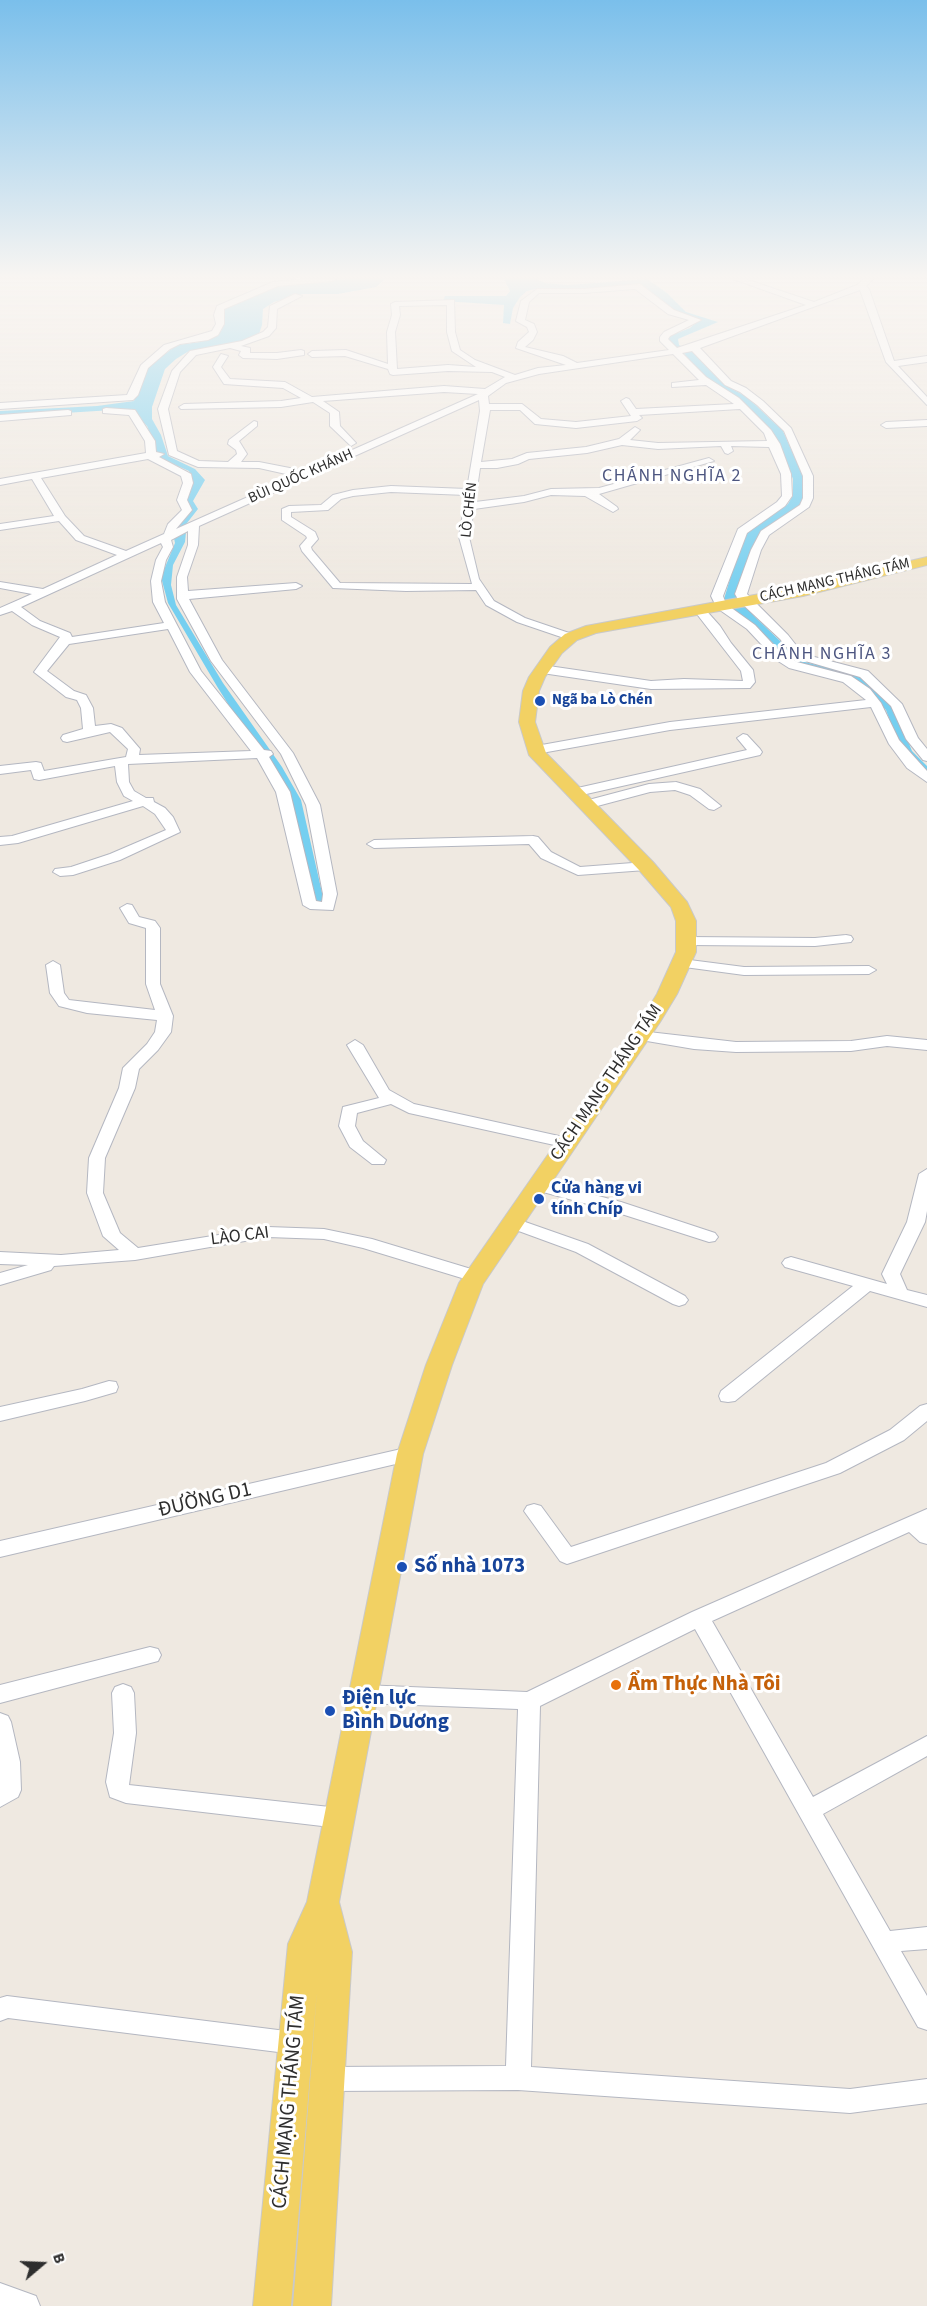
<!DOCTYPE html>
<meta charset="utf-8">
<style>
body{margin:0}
#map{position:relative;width:927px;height:2306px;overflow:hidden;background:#efe9e1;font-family:"Source Sans 3",sans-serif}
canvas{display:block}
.north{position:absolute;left:12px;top:2234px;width:60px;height:60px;-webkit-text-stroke:4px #fff;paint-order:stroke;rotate:71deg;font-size:16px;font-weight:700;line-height:24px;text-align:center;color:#2e2e2e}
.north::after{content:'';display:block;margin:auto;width:21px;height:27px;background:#2e2e2e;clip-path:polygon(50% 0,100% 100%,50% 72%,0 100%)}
</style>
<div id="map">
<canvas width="927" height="2306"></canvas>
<div class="north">B</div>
</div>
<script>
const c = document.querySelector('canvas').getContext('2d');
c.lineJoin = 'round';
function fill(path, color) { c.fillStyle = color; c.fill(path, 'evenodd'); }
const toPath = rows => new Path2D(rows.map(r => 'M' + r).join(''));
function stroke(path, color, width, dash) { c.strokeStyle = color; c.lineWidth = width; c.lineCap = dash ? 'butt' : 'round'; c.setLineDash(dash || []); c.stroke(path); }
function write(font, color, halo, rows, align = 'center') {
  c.font = font + ' "Source Sans 3",sans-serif'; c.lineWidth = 6; c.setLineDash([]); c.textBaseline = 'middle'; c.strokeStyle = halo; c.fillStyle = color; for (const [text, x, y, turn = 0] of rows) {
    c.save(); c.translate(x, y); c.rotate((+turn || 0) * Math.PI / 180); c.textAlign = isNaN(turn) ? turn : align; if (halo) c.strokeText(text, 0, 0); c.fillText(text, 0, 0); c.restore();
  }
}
fill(toPath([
 [347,279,385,279,376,287,338,294,303,294,274,302,263,309,262,325,259,334,246,341,189,351,176,359,165,369,152,407,152,419,161,435,168,456,195,469,205,480,193,501,198,509,187,523,185,542,173,565,171,585,176,605,223,683,282,767,301,800,323,897,322,904,317,903,293,807,218,688,168,603,161,577,175,543,172,529,181,519,193,481,189,471,159,458,155,452,153,440,147,426,129,409,0,417,0,411,97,406,134,401,145,369,177,345,200,342,219,334,224,325,222,310,239,300,261,290,289,285],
 [504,279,536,279,545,283,568,285,647,279,667,293,686,312,718,322,678,339,679,345,694,353,725,385,747,397,783,431,803,476,806,500,791,515,758,537,739,597,754,616,801,661,856,675,869,682,895,710,912,751,927,766,927,777,895,735,886,710,860,684,793,663,761,631,738,614,724,599,743,536,788,504,793,495,793,479,780,447,696,369,684,353,667,343,665,338,690,328,699,320,669,309,639,284,587,289,540,288,527,291,520,297,513,308,510,324,503,323,504,305,443,301,445,296,506,296,510,291]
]), '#75cff0');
const minor = toPath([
 [304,279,336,279,332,281,278,286,224,309,224,324,218,335,208,340,180,344,170,349,148,368,138,395,133,400,0,409,0,403,127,395,141,365,164,345,212,331,216,324,214,315,217,306,273,282,304,279],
 [733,279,745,279,814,302,857,285,864,279,873,279,866,286,869,289,894,361,927,356,927,362,898,366,927,397,927,405,886,362,860,290,700,348,731,381,746,388,763,401,791,428,813,476,813,498,809,507,769,535,761,550,747,594,788,635,803,654,868,671,902,704,918,738,927,749,927,761,923,760,906,739,891,706,860,677,795,658,780,639,739,601,735,594,751,550,761,531,800,505,803,498,803,476,784,431,757,405,740,392,725,385,692,351,682,353,706,377,739,398,771,430,780,444,791,474,792,496,785,506,747,533,723,596,726,604,755,625,783,655,797,662,851,676,870,689,881,703,899,740,927,771,927,782,907,768,889,744,871,707,670,730,536,754,530,750,536,746,670,722,866,700,843,682,789,668,775,659,747,629,717,608,711,596,738,529,777,502,782,496,781,474,769,447,731,446,733,451,728,454,725,453,721,446,658,449,622,445,587,453,529,459,518,464,497,468,480,468,475,502,524,496,551,489,599,488,709,458,714,461,599,494,617,507,618,509,613,512,585,496,551,495,524,502,474,509,469,537,479,579,494,601,525,618,575,635,575,639,567,639,517,622,486,605,476,590,406,591,333,588,302,551,300,546,307,538,306,536,282,520,282,509,289,506,321,505,333,495,353,490,391,486,467,489,480,411,479,400,199,526,198,545,187,577,188,591,296,583,302,586,296,589,189,599,222,660,293,753,320,805,337,894,333,910,310,909,303,905,276,792,257,758,128,764,129,782,134,791,146,798,153,798,154,802,165,808,173,817,180,832,120,860,73,875,60,876,53,872,55,869,71,867,110,854,166,830,155,814,143,806,18,843,0,845,0,837,12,836,133,801,124,796,117,782,115,766,39,780,34,779,31,770,0,774,0,766,36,762,41,763,44,771,126,757,128,749,110,732,67,742,63,741,61,738,63,735,83,729,81,708,77,700,66,697,34,672,60,637,32,625,12,611,0,615,0,608,32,594,0,588,0,582,43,589,117,555,76,540,59,521,0,530,0,524,54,516,32,479,0,485,0,479,146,453,145,441,129,415,103,413,103,409,106,408,135,410,155,441,156,452,164,454,159,457,191,474,193,483,187,500,192,510,176,529,295,476,259,468,198,467,169,455,158,409,172,371,190,351,242,341,263,332,268,327,270,306,295,294,302,296,277,309,276,328,269,336,241,346,250,348,250,353,277,353,301,350,304,351,304,355,277,359,243,358,239,355,241,351,230,348,196,355,180,372,168,409,177,451,199,461,228,462,237,454,236,450,228,444,229,440,254,421,257,422,257,426,239,441,247,454,241,462,259,462,305,471,478,394,444,392,323,401,339,412,340,426,356,443,351,446,330,426,330,413,313,402,281,407,181,409,179,407,184,404,281,401,301,398,283,388,224,384,213,367,221,354,228,356,221,367,230,379,285,382,312,397,444,386,485,389,505,377,492,372,448,371,393,375,390,374,388,369,345,356,312,357,308,354,312,351,346,350,388,364,387,332,392,315,391,304,395,302,454,300,455,332,460,350,475,360,515,375,538,368,566,365,516,348,518,342,529,332,527,327,516,321,521,301,537,289,584,289,640,284,674,310,701,320,670,336,668,339,677,348,806,305,733,279],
 [635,289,668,314,689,320,664,332,660,337,660,341,669,350,577,363,563,356,525,347,533,340,537,332,534,324,525,320,529,302,539,293,584,293,635,289],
 [447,305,447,332,452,351,476,367,448,365,397,369,395,332,400,315,399,306,447,305],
 [673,354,699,380,672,383,672,387,706,385,734,404,636,409,629,399,626,398,621,401,631,416,576,422,541,419,522,404,489,404,488,396,506,383,539,374,673,354],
 [740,409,764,433,767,441,658,443,630,440,640,430,635,427,619,439,586,447,527,453,512,459,481,462,490,410,520,410,535,424,576,428,637,421,642,418,639,415,740,409],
 [148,459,181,476,183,483,177,500,182,510,168,524,164,534,126,551,84,536,65,516,41,478,148,459],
 [391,492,466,495,459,537,472,584,340,583,312,550,311,547,318,539,315,532,291,517,291,512,328,510,341,499,353,496,391,492],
 [188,531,188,545,177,577,177,599,211,661,281,754,306,805,323,894,322,902,316,901,290,792,269,757,273,754,271,751,264,750,201,671,165,602,161,581,166,560,173,547,171,540,188,531],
 [161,543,163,547,156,560,151,581,153,602,164,623,72,637,70,633,40,621,21,607,161,543],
 [168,629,190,672,251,751,139,755,140,749,122,728,111,724,95,726,93,708,86,695,74,691,47,671,69,644,168,629],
 [68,410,71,411,71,415,0,421,0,415,68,410],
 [927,420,927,426,886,428,881,425,886,422,927,420],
 [699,606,703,607,720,626,731,643,753,670,755,682,750,688,651,689,542,673,536,669,542,665,651,681,684,679,743,681,741,671,693,609,699,606],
 [743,734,747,735,760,749,762,752,760,755,573,797,566,793,573,789,747,750,737,738,743,734],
 [676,782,700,789,721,806,714,810,709,809,690,795,675,790,650,792,586,809,579,805,581,802,649,784,676,782],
 [533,836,538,837,551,852,580,867,646,862,653,866,646,870,578,875,541,858,529,844,374,848,367,844,374,840,533,836],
 [127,904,132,905,139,917,155,921,160,928,160,984,173,1016,171,1032,158,1050,139,1069,135,1088,105,1158,103,1193,120,1233,138,1248,268,1227,324,1229,372,1239,481,1272,484,1276,481,1280,475,1282,363,1248,324,1239,268,1237,135,1260,54,1266,51,1270,0,1285,0,1273,28,1265,0,1264,0,1252,61,1255,119,1250,103,1236,87,1193,89,1158,119,1088,123,1068,147,1044,155,1032,157,1020,87,1013,59,1006,50,993,46,965,53,961,60,965,64,993,69,1000,155,1010,146,984,146,928,129,923,120,908,127,904],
 [846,935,851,936,853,939,851,942,815,946,687,945,680,941,687,937,815,938,846,935],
 [682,959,744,967,869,966,876,970,869,974,744,975,677,966,675,963,677,960,682,959],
 [640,1031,736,1042,851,1041,887,1036,927,1040,927,1050,887,1046,851,1051,736,1052,694,1049,635,1039,632,1036,635,1033,640,1031],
 [355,1040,363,1045,389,1090,414,1104,568,1138,576,1143,568,1148,409,1113,391,1104,357,1113,355,1126,363,1141,386,1160,384,1164,372,1164,350,1147,339,1126,343,1107,379,1098,347,1045,355,1040],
 [927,1169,927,1211,925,1222,900,1274,907,1290,927,1295,927,1307,870,1291,735,1401,728,1402,721,1401,719,1396,721,1391,853,1286,785,1267,782,1263,785,1259,791,1257,887,1284,882,1274,907,1222,919,1174,927,1169],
 [538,1180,621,1202,715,1233,718,1237,715,1241,709,1242,609,1210,532,1189,530,1185,532,1181,538,1180],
 [511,1217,588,1244,685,1296,688,1300,685,1304,679,1306,673,1304,576,1252,505,1226,502,1222,505,1218,511,1217],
 [109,1381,116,1382,118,1387,116,1392,85,1401,0,1421,0,1407,82,1389,109,1381],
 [927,1404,927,1421,904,1440,840,1473,567,1564,560,1561,524,1511,527,1506,534,1504,541,1506,571,1547,826,1463,890,1430,920,1406,927,1404],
 [410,1447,417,1449,420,1454,417,1459,0,1557,0,1541,410,1447],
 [927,1509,927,1544,920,1542,909,1532,712,1621,813,1797,927,1736,927,1756,823,1814,890,1931,927,1927,927,1949,901,1951,927,1996,927,2030,918,2027,695,1629,540,1706,531,2067,850,2089,927,2079,927,2103,850,2113,518,2090,327,2091,318,2087,314,2079,318,2071,327,2067,506,2066,518,1709,363,1703,355,1700,352,1694,355,1688,363,1685,527,1692,692,1612,927,1509],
 [150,1647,158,1649,161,1655,158,1661,0,1703,0,1685,150,1647],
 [123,1684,131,1687,134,1693,136,1733,129,1785,339,1808,347,1811,350,1818,347,1825,339,1828,126,1803,110,1797,106,1782,114,1733,112,1693,115,1687,123,1684],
 [0,1713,8,1716,11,1722,20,1762,21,1790,18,1797,0,1807,0,1713],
 [7,1996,294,2032,303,2035,307,2043,303,2051,294,2054,8,2018,0,2021,0,1998,7,1996],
 [0,2283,36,2296,40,2306,0,2306,0,2283]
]);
const major = toPath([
 [927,557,927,565,803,596,596,633,577,640,562,653,545,677,539,691,535,722,546,753,653,862,687,902,696,921,696,952,677,994,660,1022,483,1284,452,1365,423,1454,339,1902,352,1952,331,2306,293,2306,317,1990,291,2306,253,2306,288,1944,307,1902,397,1454,426,1365,459,1283,640,1022,657,994,676,952,676,921,671,907,639,870,529,755,519,722,523,691,529,677,550,647,565,634,586,626,803,586,927,557]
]);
stroke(minor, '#b4b7c1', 2);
stroke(major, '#c9c9c9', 2);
fill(minor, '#fff');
fill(major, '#f2d163');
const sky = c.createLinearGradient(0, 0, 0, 602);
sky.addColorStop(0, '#7abfeb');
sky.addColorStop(0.46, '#f8f5f2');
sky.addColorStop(1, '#f8f5f200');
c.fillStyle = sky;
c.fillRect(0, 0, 927, 602);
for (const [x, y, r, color] of [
 [540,701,6,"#1a4fb4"],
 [539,1199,6,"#1a4fb4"],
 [402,1567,6,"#1a4fb4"],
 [616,1685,6,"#e8710a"],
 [330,1711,6,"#1a4fb4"]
]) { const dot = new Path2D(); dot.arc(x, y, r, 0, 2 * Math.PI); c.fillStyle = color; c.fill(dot); stroke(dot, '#fff', 2); }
write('15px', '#2e2e2e', '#fff', [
 ["BÙI QUỐC KHÁNH",301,477,-24],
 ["LÒ CHÉN",470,510,-84],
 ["CÁCH MẠNG THÁNG TÁM",835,581,-13]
]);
write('bold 15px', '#164399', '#fff', [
 ["Ngã ba Lò Chén",552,701]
], 'left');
c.letterSpacing = '1.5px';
write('18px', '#4d5680', '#fff', [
 ["CHÁNH NGHĨA 2",672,477],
 ["CHÁNH NGHĨA 3",822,655]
]);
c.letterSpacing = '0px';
write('18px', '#2e2e2e', '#fff', [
 ["CÁCH MẠNG THÁNG TÁM",607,1083,-56],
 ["LÀO CAI",240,1237,-7]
]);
write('bold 18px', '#164399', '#fff', [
 ["Cửa hàng vi",551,1189],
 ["tính Chíp",551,1210]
], 'left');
write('21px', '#2e2e2e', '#fff', [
 ["ĐƯỜNG D1",205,1501,-13],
 ["CÁCH MẠNG THÁNG TÁM",290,2102,-85]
]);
write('bold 21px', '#164399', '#fff', [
 ["Số nhà 1073",414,1567],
 ["Điện lực",342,1699],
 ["Bình Dương",342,1723]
], 'left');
write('bold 21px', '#c56008', '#fff', [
 ["Ẩm Thực Nhà Tôi",628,1685]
], 'left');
</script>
